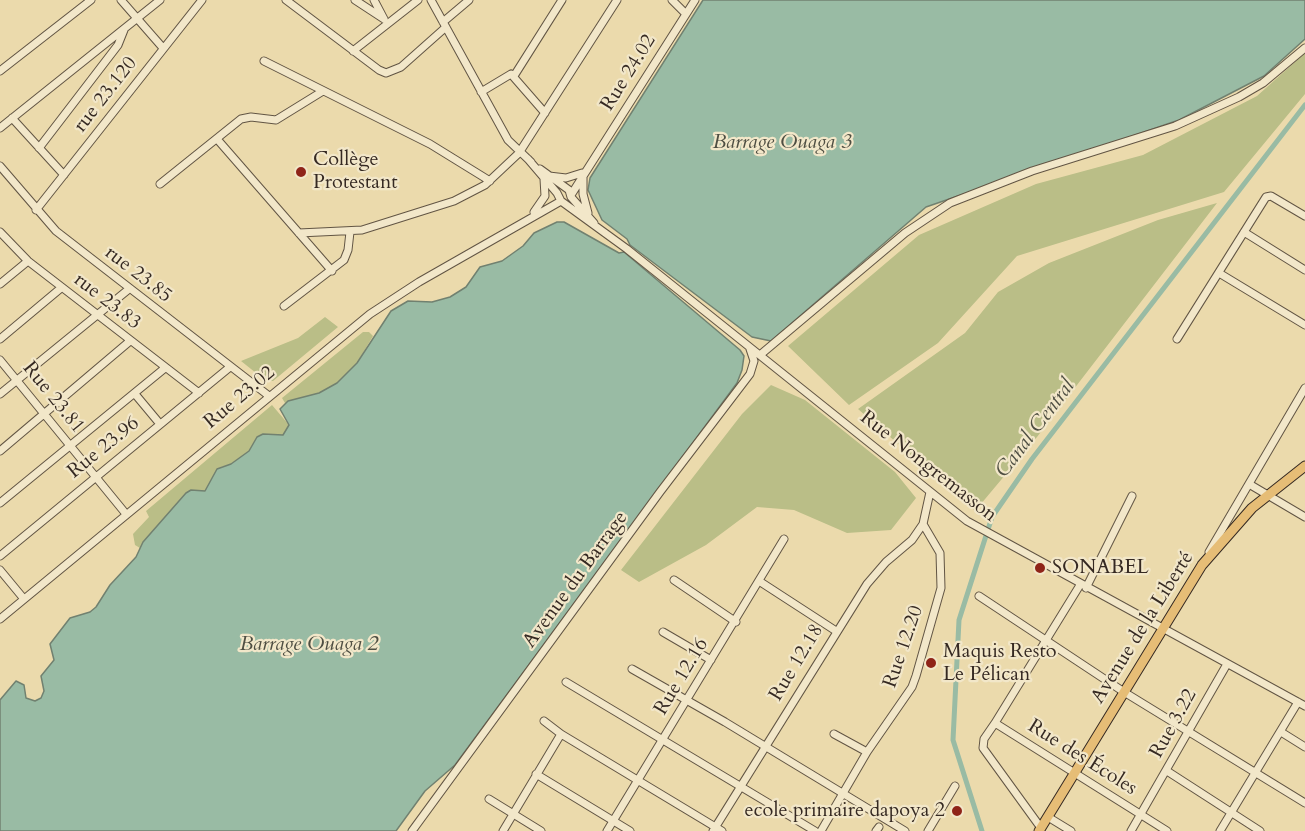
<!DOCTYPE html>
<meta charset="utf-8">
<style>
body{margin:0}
canvas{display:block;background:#ebdaac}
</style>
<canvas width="1305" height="831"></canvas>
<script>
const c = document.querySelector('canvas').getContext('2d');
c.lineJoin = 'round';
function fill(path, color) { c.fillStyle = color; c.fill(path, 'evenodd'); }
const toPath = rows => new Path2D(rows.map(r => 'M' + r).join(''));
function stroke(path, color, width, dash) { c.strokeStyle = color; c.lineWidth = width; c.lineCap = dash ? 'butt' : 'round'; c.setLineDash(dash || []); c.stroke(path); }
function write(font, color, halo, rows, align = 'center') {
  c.font = font + ' Cardo,serif'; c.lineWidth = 4.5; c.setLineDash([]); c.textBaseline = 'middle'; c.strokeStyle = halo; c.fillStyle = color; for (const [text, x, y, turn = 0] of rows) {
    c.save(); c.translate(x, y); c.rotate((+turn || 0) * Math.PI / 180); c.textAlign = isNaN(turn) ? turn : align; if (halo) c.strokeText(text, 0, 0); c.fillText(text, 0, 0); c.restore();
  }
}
fill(toPath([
 [1305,53,1305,94,1224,192,1017,256,938,343,849,405,788,346,919,235,1036,184,1143,155,1257,96],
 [1217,203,1037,437,975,511,858,409,965,333,998,292,1049,263,1158,220],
 [325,317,338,327,273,381,266,381,241,361,298,338],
 [363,332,369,332,373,336,357,363,337,383,319,393,285,403,282,398],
 [771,385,805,400,895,472,916,498,891,530,847,533,794,510,757,507,706,545,639,582,621,570,742,414],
 [272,405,289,425,283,435,263,434,257,437,249,451,231,464,221,467,205,491,191,490,186,493,140,548,135,545,133,534,149,517,146,511]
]), '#babe87');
const water = toPath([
 [703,0,1305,0,1305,39,1264,76,1179,120,926,207,771,341,752,337,630,245,627,239,602,220,588,190,590,178,703,0],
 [557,222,564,222,619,253,624,252,740,350,744,356,742,370,737,383,455,765,425,791,396,831,0,831,0,700,16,681,24,685,26,698,35,701,41,698,44,691,41,676,54,660,50,644,70,618,90,612,96,607,110,585,136,557,143,542,186,493,191,490,205,491,217,469,231,464,249,451,257,437,263,434,283,435,289,425,280,409,288,401,319,393,337,383,357,363,391,311,408,301,432,302,450,297,466,287,480,267,502,261,523,246,534,233,557,222]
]);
fill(water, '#99bba4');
stroke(water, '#718170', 1.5);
stroke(toPath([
 [982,831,953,740,959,620,992,517,1032,459,1305,105]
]), '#99bba4', 5);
const minor = toPath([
 [121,0,163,48],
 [286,0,379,70,386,73,401,67,446,27],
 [355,0,384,19],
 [374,0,384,19],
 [431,0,508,140,531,162],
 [672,0,686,14],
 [443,22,469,0],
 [353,51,418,0],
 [264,61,430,144,490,181],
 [0,71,91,0],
 [514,76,562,0],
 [481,92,511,74,545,113],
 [12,118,64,175],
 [0,128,160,0],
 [217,139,332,271],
 [39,148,118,45,124,30],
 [528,159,557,193,561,201,627,249,967,521,1305,706],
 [0,166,56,231,269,396],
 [540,169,569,190,571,197,594,223],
 [549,176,566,178,582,173],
 [583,177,583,194,588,213],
 [160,184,241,119,251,117,276,120,323,91],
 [571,195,695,0],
 [36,210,202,0],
 [534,212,545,196,544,179],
 [0,232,28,261,199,393],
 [1244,232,1305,270],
 [299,233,362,230,454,201,485,185,519,153,617,0],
 [1219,273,1305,325],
 [0,284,28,261],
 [284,306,344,260,348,250,350,232],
 [0,339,61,288],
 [1177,339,1266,197,1271,196,1305,216],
 [760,355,905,233,950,203,1032,171,1175,126,1239,97,1263,83,1305,48],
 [0,360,126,514],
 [0,394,129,289],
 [135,394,160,424],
 [0,451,130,341],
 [1249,484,1305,517],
 [0,503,165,368],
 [1209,552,1305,388],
 [0,556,230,367],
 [0,570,24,599],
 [674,580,736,622],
 [759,581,836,631],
 [1080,585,995,723,1167,831],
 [1086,588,1132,496],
 [979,596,1124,692,1305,803],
 [0,619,370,314,419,282,561,201],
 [663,632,711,660],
 [632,669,725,722,905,831],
 [566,682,815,831],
 [544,721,561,734,722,831],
 [995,723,984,739,983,748,1041,828],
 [1281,732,1305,747],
 [834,734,867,752],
 [1167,771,1260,831],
 [536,774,630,831],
 [489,799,541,831],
 [1048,817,1071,831],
 [412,831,660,492,750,374,754,361,750,349],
 [503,831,561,734],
 [607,831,784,539],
 [713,831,867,584,886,562,912,540,923,524],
 [821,831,867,752,912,687,916,676,941,588,940,553,923,524,930,492],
 [876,831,879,827],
 [928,831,955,786],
 [1131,831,1227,664],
 [1220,831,1298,702]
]);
const major = toPath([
 [1039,831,1202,565,1252,508,1305,466]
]);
stroke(minor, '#625544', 9);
stroke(major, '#352922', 11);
stroke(minor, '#f2e7c9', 7);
stroke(major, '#e6bd76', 9);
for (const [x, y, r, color] of [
 [301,172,6,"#8f2418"],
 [1040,568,6,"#8f2418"],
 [931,663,6,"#8f2418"],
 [957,811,6,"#8f2418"]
]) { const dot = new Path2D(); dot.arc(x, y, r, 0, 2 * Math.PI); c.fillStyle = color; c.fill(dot); stroke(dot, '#f2e7c9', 2); }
write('20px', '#352922', '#f2e7c9', [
 ["Rue 24.02",629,73,-58],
 ["rue 23.120",106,95,-52],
 ["rue 23.85",138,275,38],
 ["rue 23.83",107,302,38],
 ["Rue 23.81",53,398,51],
 ["Rue 23.02",240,398,-40],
 ["Rue 23.96",104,448,-39],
 ["Rue Nongremasson",928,467,38],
 ["Avenue du Barrage",576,580,-54],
 ["Avenue de la Liberté",1143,628,-58],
 ["Rue 12.20",904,647,-71],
 ["Rue 12.18",797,663,-59],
 ["Rue 12.16",682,677,-59],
 ["Rue 3.22",1174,724,-61],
 ["Rue des Écoles",1082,758,32]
]);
write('20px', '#352922', '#f2e7c9', [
 ["Collège",313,160],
 ["Protestant",313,183],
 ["SONABEL",1052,568],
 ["Maquis Resto",943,652],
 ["Le Pélican",943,675],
 ["ecole primaire dapoya 2",945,811,"right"]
], 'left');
write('italic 21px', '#4e4e42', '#f2e7c9', [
 ["Barrage Ouaga 3",782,143],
 ["Canal Central",1036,429,-53],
 ["Barrage Ouaga 2",309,645]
]);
</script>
